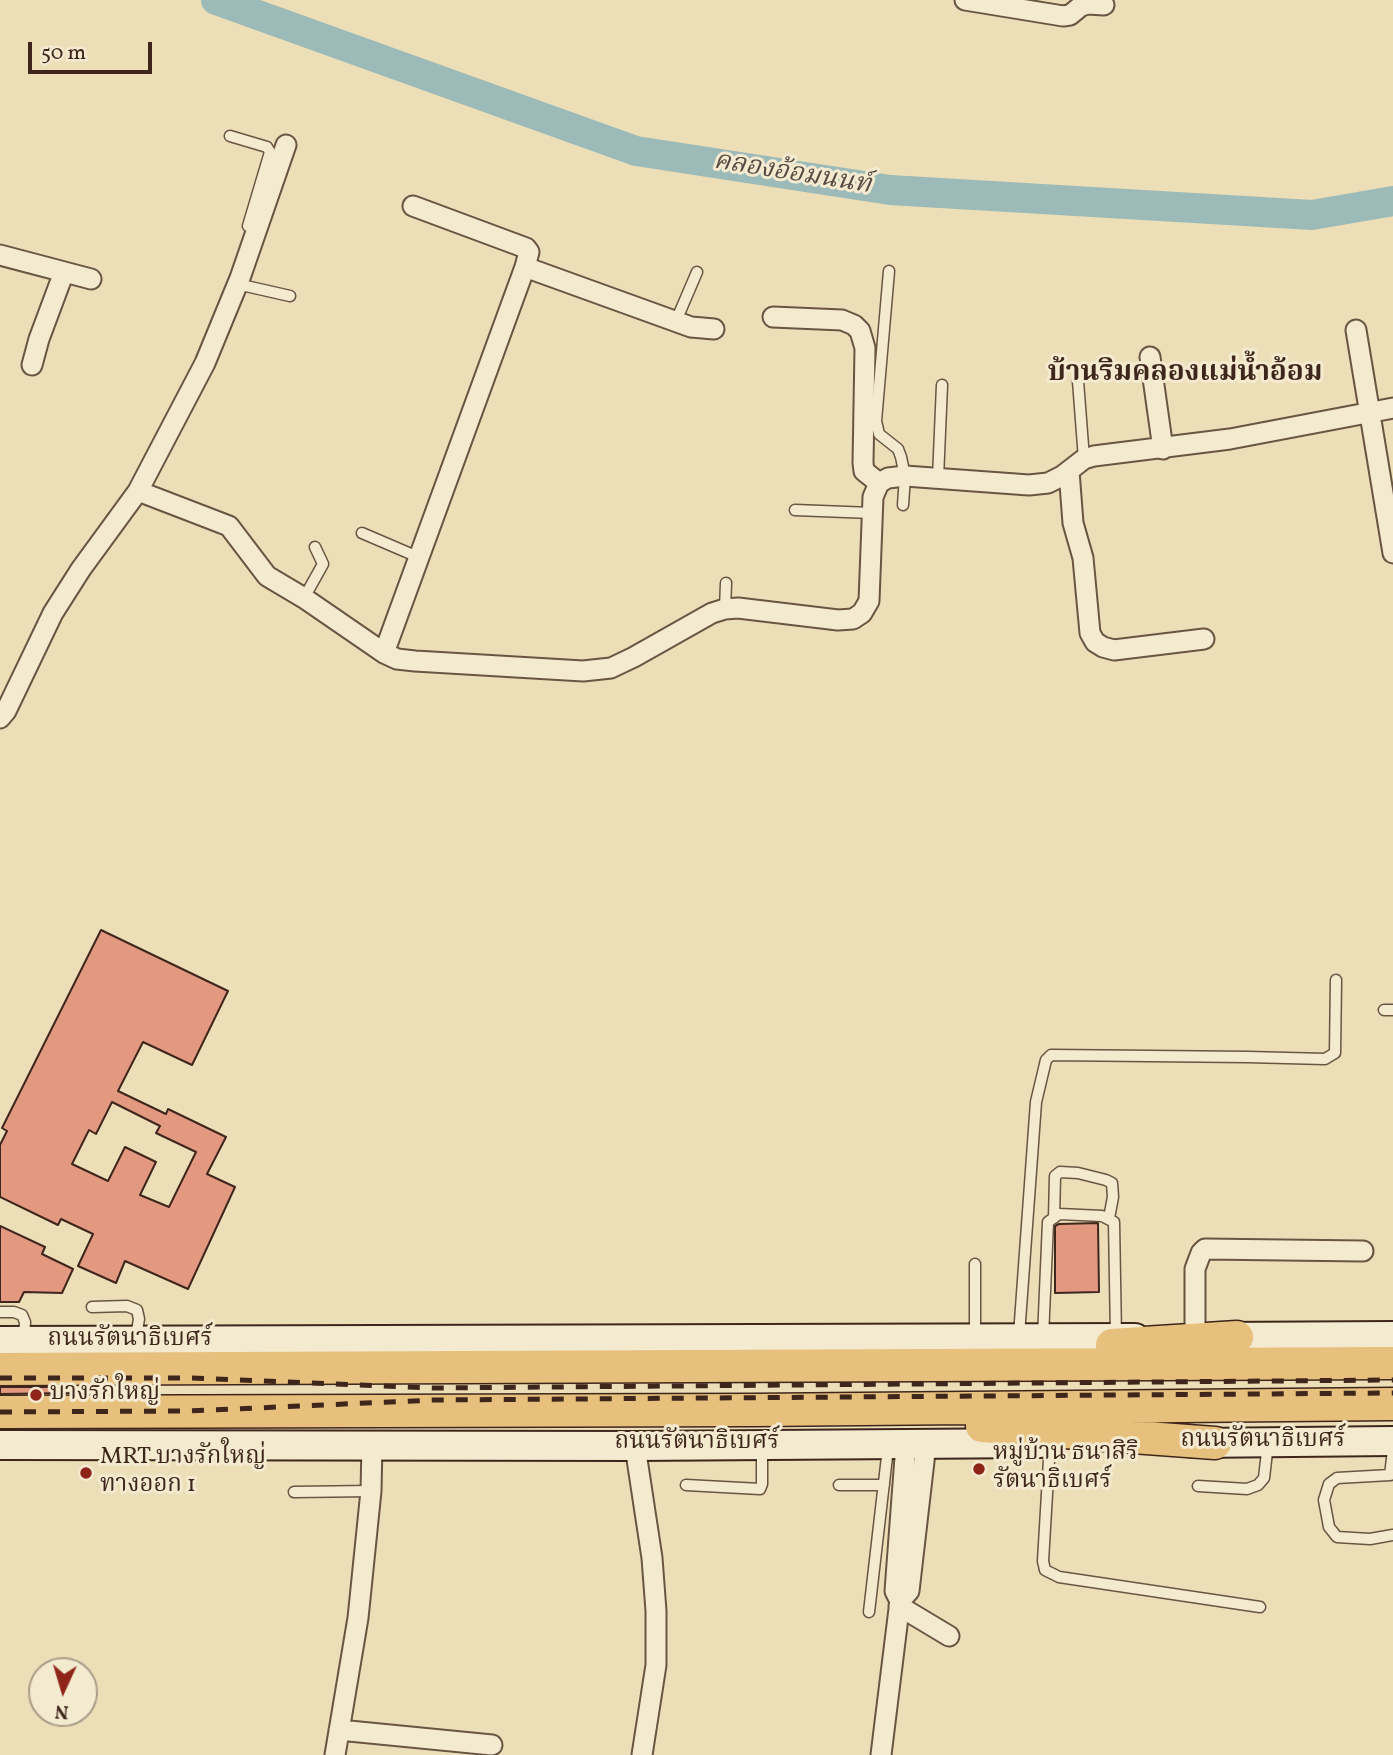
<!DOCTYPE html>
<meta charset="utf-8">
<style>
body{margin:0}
#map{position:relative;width:1393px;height:1755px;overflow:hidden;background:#ecdfb7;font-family:Vollkorn,serif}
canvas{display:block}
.north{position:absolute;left:28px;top:1657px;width:70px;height:70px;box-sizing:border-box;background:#f3ead0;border:2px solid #ab9c88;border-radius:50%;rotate:184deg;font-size:19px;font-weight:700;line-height:28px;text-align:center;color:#3f261c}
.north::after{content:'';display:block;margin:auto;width:24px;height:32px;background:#8f2418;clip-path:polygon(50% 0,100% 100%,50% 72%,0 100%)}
.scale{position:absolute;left:28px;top:42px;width:124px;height:32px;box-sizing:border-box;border:4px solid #3f261c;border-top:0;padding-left:9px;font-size:21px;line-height:24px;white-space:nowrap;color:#3f261c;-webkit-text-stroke:5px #f3ead0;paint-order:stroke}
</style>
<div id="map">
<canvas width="1393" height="1755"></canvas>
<div class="north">N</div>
<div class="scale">50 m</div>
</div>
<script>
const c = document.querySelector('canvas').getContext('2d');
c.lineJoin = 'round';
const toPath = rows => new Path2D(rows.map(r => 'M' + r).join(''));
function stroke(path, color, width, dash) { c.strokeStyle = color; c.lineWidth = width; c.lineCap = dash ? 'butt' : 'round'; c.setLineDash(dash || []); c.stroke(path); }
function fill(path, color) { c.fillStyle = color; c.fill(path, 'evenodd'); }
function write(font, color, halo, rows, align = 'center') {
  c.font = font + ' Vollkorn,"Noto Serif Thai",serif'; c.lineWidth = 6; c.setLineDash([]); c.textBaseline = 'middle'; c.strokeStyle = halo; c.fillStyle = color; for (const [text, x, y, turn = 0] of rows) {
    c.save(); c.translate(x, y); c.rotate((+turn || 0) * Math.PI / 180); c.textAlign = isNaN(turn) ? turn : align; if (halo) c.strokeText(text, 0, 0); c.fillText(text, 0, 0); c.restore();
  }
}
stroke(toPath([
 [216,0,636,151,890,190,1312,215,1393,201]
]), '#9cbab8', 30);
const building = toPath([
 [101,930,228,991,192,1065,143,1042,118,1091,166,1114,168,1109,226,1137,207,1174,235,1187,188,1289,125,1261,116,1283,78,1266,93,1234,61,1219,58,1225,0,1197,0,1145,7,1131,2,1128,101,930],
 [112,1102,160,1126,156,1133,196,1152,169,1207,140,1195,156,1162,125,1147,108,1181,72,1164,89,1130,96,1134,112,1102],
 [1098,1223,1099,1292,1055,1293,1055,1226,1059,1224,1098,1223],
 [0,1226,45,1247,42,1254,73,1269,62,1293,24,1292,19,1302,0,1302,0,1226],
 [0,1387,72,1387,72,1393,0,1394,0,1387]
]);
fill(building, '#e29980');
stroke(building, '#3f261c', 2);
const lane = toPath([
 [230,136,267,147,270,152,248,226],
 [889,271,876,421,879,434,898,449,901,457,905,476,903,505],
 [237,284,290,296],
 [676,321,697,272],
 [1078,381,1084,459],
 [938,478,942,385],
 [795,510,872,513],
 [362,533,418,557],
 [304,598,323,564,315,547],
 [725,609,726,583],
 [1384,1010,1393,1010],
 [1054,1218,1055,1176,1060,1172,1078,1173,1106,1180,1112,1183,1113,1197,1109,1218],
 [92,1307,127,1306,137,1310,139,1319,136,1337],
 [0,1312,14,1312,22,1315,25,1322,24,1337],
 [1019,1335,1036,1102,1046,1060,1051,1055,1248,1057,1325,1059,1335,1053,1336,980],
 [1043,1337,1048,1222,1059,1214,1102,1216,1114,1222,1116,1337],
 [975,1338,975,1264],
 [1050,1443,1043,1561,1045,1570,1059,1577,1260,1607],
 [1393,1450,1390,1475,1337,1478,1329,1484,1324,1500,1329,1527,1337,1537,1370,1539,1393,1535],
 [686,1485,760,1489,762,1484,762,1448],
 [839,1485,884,1485],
 [1198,1486,1247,1489,1258,1485,1264,1478,1268,1443],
 [294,1492,371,1491],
 [869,1612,888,1448]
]);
const street = toPath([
 [965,0,1063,16,1070,15,1081,6,1088,4,1104,5],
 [413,206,526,248,529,252,525,267],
 [0,255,91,279],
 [773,317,842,320,854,325,860,331,865,348,863,463,864,471,879,483],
 [1356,330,1393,553],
 [1150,357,1163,449],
 [32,365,39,339,64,272],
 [1069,471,1073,523,1083,558,1090,633,1095,642,1103,647,1114,650,1204,639],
 [138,491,205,363,240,278,286,145],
 [384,653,525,267,691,327,714,329],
 [0,718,6,711,53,613,81,569,138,491,229,526,267,576,304,598,384,653,397,659,415,661,583,671,611,668,634,657,712,613,725,609,738,608,838,620,853,619,862,613,869,601,873,497,879,483,888,478,905,476,1029,485,1048,483,1062,476,1084,459,1094,456,1230,439,1393,408],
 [1195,1338,1195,1269,1201,1253,1205,1249,1363,1251],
 [906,1444,895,1591,900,1601,909,1591,926,1444],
 [635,1446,652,1558,656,1611,656,1665,642,1755],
 [899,1606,949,1636],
 [339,1730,492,1745],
 [335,1755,358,1618,371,1491,372,1444],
 [881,1755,900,1601]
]);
const secondary = toPath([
 [1214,1337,1393,1336],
 [0,1341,1135,1338],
 [1193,1443,1393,1441],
 [0,1445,635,1446,1040,1443]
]);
const primary = toPath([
 [1112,1345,1237,1337],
 [0,1369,1393,1363],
 [0,1412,754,1410,1393,1404],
 [982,1426,1215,1443]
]);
stroke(lane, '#6a5443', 13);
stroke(street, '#6a5443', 23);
stroke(secondary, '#3f261c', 32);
stroke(primary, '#3f261c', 35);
stroke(lane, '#f3ead0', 10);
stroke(street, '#f3ead0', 19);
stroke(secondary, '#f3ead0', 28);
stroke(primary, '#e6c07c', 32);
stroke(toPath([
 [0,1378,192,1378,434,1388,1393,1380],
 [0,1412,189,1411,434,1400,1393,1393]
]), '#3f261c', 5, [12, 12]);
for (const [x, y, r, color] of [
 [36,1395,7,"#8f2418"],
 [979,1469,7,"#8f2418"],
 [86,1473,7,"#8f2418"]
]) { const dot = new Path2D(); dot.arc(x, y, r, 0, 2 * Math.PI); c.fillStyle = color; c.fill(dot); stroke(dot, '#f3ead0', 2.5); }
write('24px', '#3f261c', '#f3ead0', [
 ["ถนนรัตนาธิเบศร์",130,1341],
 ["ถนนรัตนาธิเบศร์",1263,1442],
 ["ถนนรัตนาธิเบศร์",697,1444]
]);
write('24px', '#3f261c', '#f3ead0', [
 ["บางรักใหญ่",50,1395],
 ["หมู่บ้าน ธนาสิริ",993,1455],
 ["รัตนาธิเบศร์",993,1483],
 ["MRT บางรักใหญ่",100,1459],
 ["ทางออก 1",100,1487]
], 'left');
write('italic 26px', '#564b43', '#f3ead0', [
 ["คลองอ้อมนนท์",792,175,9]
]);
write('bold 28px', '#3f261c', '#f3ead0', [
 ["บ้านริมคลองแม่น้ำอ้อม",1185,375]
]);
</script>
